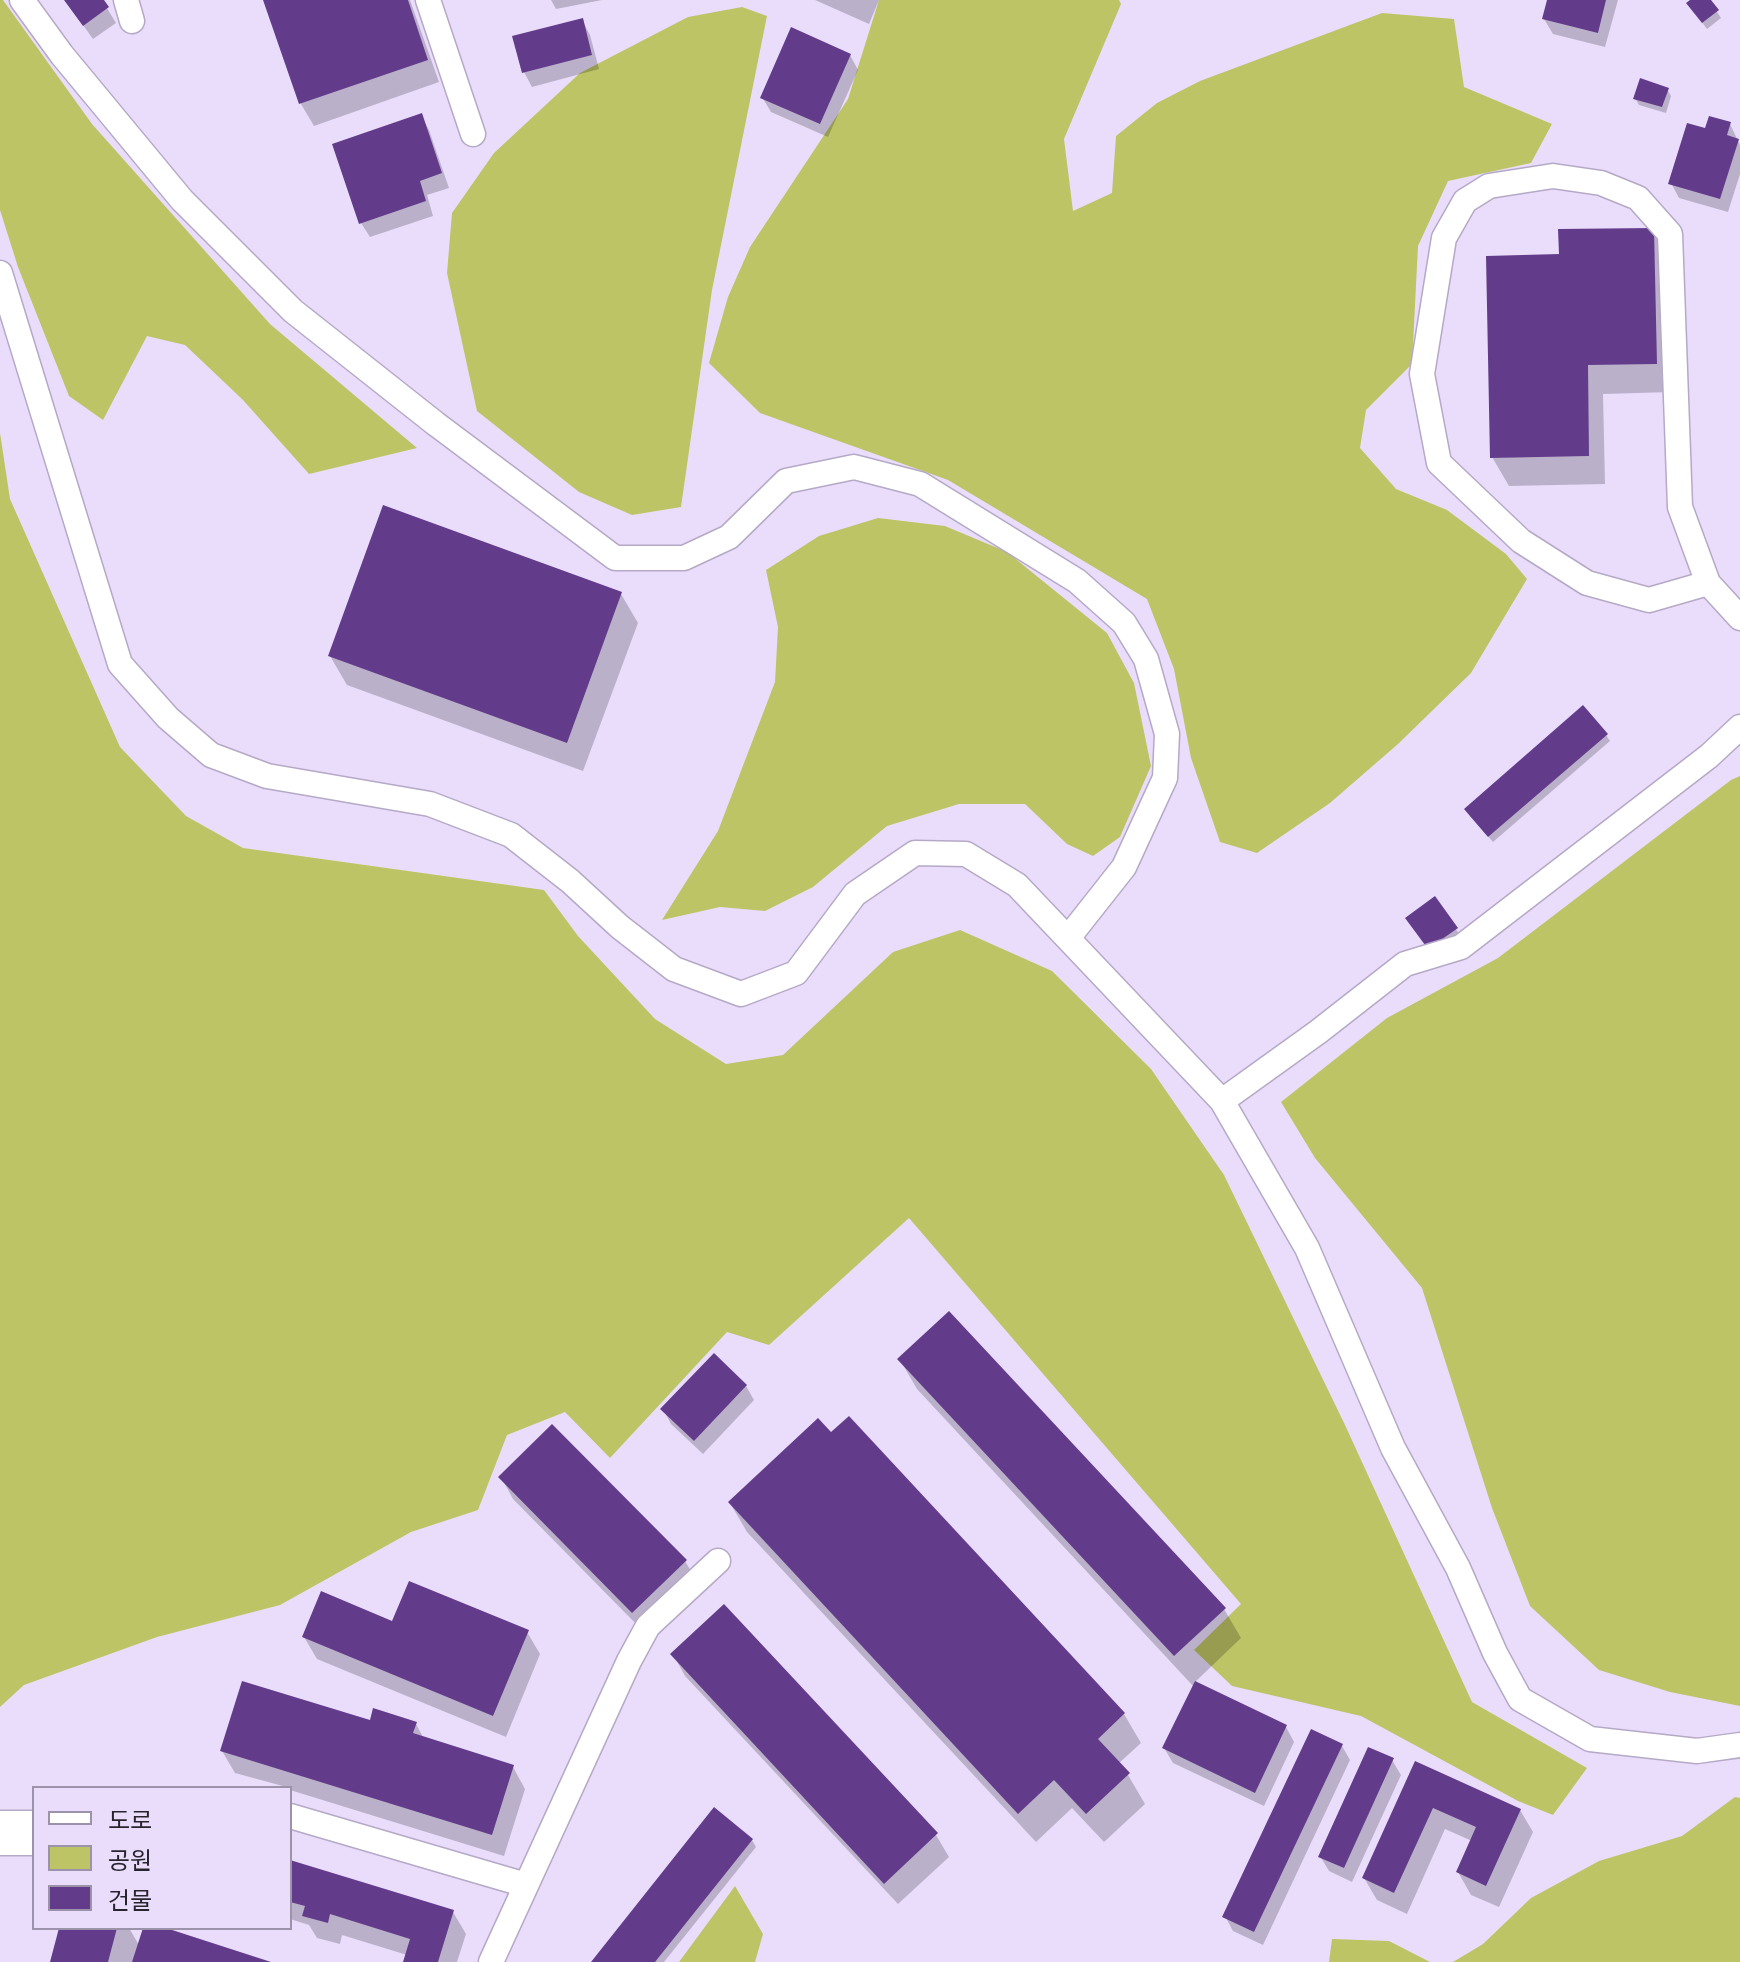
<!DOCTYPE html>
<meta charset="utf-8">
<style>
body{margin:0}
#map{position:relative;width:1740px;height:1962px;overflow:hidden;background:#eaddfc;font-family:Manrope,"Noto Sans KR",sans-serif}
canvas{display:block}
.legend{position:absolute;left:32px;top:1786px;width:260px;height:144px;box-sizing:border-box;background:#eaddfc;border:2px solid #9c93aa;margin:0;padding:10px 14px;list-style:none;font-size:24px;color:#28242f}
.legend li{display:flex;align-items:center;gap:16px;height:40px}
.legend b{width:40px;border:2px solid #9c93aa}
</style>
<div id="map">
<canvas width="1740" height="1962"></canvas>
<ul class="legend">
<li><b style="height:10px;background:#fff"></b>도로</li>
<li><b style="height:22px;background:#bdc465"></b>공원</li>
<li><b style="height:22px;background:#623c8a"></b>건물</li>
</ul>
</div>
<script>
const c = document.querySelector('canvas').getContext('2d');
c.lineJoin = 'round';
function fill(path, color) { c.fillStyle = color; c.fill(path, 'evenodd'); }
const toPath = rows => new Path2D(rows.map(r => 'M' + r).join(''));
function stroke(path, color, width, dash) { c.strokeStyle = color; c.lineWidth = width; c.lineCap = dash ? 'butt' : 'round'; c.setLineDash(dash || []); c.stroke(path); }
fill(toPath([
 [0,0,3,0,92,124,270,324,417,448,309,474,243,400,185,345,147,336,103,420,69,396,18,267,0,210],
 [879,0,1119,0,1121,4,1064,139,1073,211,1112,193,1116,136,1157,103,1200,81,1382,13,1454,19,1464,87,1552,124,1531,163,1448,181,1418,246,1412,364,1366,410,1360,448,1396,489,1447,510,1506,554,1527,579,1471,673,1398,744,1330,803,1257,853,1220,842,1191,758,1174,669,1147,599,948,480,760,413,709,363,728,297,750,247,848,99],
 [742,7,767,16,712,290,681,507,632,515,579,492,477,411,447,273,452,213,494,153,580,73,688,17],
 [0,433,10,499,120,747,186,816,243,848,544,890,578,936,655,1019,726,1064,783,1055,893,952,960,930,1052,971,1151,1069,1224,1175,1345,1425,1472,1702,1587,1768,1553,1815,1518,1801,1361,1716,1232,1686,1194,1650,1241,1604,909,1218,769,1345,727,1332,610,1458,565,1412,507,1435,478,1510,411,1532,280,1605,157,1637,24,1685,0,1707],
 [878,518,945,526,1007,552,1107,633,1134,683,1151,766,1120,837,1093,856,1067,844,1025,804,959,804,887,826,813,887,765,911,720,907,662,920,718,831,775,682,778,627,766,570,819,536],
 [1740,776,1740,1706,1670,1692,1599,1670,1530,1606,1492,1508,1422,1288,1315,1158,1281,1102,1387,1018,1498,958,1731,780],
 [1735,1797,1740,1798,1740,1962,1453,1962,1483,1944,1531,1898,1599,1861,1682,1836],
 [735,1886,763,1934,755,1962,679,1962],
 [1332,1939,1389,1941,1430,1962,1329,1962]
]), '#bdc465');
fill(toPath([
 [65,0,102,0,116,23,93,39],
 [265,0,410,0,439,82,314,126,301,104],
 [551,0,602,0,556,9],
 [815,0,879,0,869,24],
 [1549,0,1618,0,1605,47,1553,34,1544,19],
 [1694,0,1709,0,1721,18,1707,29,1693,10],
 [582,20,590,35,599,69,532,87,524,72],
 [850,55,858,70,828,137,771,112,762,97],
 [1667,89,1671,96,1666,113,1639,105,1635,98],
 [421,116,429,130,449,188,427,195,433,216,370,237,361,223],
 [1730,124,1740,145,1740,174,1728,212,1679,198,1671,183,1707,131],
 [1653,230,1670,259,1672,392,1603,394,1605,484,1509,486,1492,457,1561,256],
 [621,594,638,623,583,771,347,685,330,656],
 [1606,735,1610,741,1493,842,1470,816],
 [1411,925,1456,929,1460,936,1433,955],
 [900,1360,1224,1609,1241,1638,1194,1683,1286,1727,1294,1742,1264,1806,1173,1763,1164,1748,1194,1687,917,1389],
 [746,1386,754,1400,703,1454,671,1424,663,1409],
 [501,1477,685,1561,698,1583,646,1634,513,1499],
 [730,1503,1124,1714,1141,1743,1118,1764,1128,1775,1145,1804,1104,1842,1072,1808,1036,1842,747,1532],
 [393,1624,527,1632,540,1654,506,1737,317,1659,304,1637],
 [673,1654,936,1835,949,1857,898,1904,685,1676],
 [371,1722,416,1724,424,1739,513,1767,525,1789,504,1856,290,1790,290,1788,235,1773,222,1751],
 [1342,1746,1350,1760,1263,1945,1233,1931,1225,1916],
 [1392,1760,1401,1775,1352,1882,1329,1871,1320,1856],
 [1416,1763,1520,1810,1533,1832,1499,1907,1471,1895,1458,1872,1472,1841,1445,1829,1407,1914,1377,1900,1364,1878],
 [752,1840,756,1847,664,1962,593,1962],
 [290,1862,453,1912,466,1934,457,1962,405,1962,407,1955,342,1935,340,1944,317,1938,309,1925,290,1919],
 [62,1928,129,1928,139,1945,145,1928,159,1928,266,1962,52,1962]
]), '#0003');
fill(toPath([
 [64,0,104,0,109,7,83,26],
 [263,0,408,0,428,60,299,104],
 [1547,0,1606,0,1598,33,1542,19],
 [1690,0,1711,0,1719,10,1702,23,1686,3],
 [583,18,592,55,522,73,512,36],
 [791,27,851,54,820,124,760,98],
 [1640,78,1669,88,1662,107,1633,99],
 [422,113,442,173,420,181,426,201,359,224,332,144],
 [1709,116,1731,122,1727,135,1739,139,1720,199,1668,184,1687,123,1705,128],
 [1654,228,1657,364,1588,365,1589,456,1490,458,1486,256,1559,254,1558,229],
 [383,505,622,592,567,743,328,656],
 [1583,705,1608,734,1488,837,1464,809],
 [1435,896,1458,928,1428,949,1405,918],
 [949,1311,1226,1608,1174,1656,897,1359],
 [714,1353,747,1385,694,1441,660,1409],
 [849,1416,1125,1713,1098,1739,1130,1773,1086,1814,1054,1780,1018,1814,728,1502,818,1418,831,1432],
 [552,1424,687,1560,632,1613,498,1477],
 [409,1581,529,1630,493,1716,302,1637,321,1591,392,1621],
 [724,1604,938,1833,884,1884,670,1654],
 [242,1681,370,1720,373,1708,417,1722,413,1733,514,1765,492,1835,220,1751],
 [1195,1681,1287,1725,1255,1793,1162,1748],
 [1311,1729,1343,1744,1254,1932,1222,1917],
 [1368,1747,1394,1758,1344,1868,1318,1857],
 [1415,1761,1521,1809,1486,1886,1456,1872,1476,1827,1433,1808,1394,1893,1362,1878],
 [714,1807,753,1839,655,1962,591,1962],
 [290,1860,454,1910,438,1962,403,1962,410,1939,330,1914,328,1923,302,1916,305,1906,290,1902],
 [59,1928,117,1928,108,1962,50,1962],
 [143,1928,166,1928,271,1962,132,1962]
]), '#623c8a');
const service = toPath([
 [22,0,62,55,182,200,293,311,436,424,615,558,684,558,729,537,786,481,854,467,920,484,1077,581,1124,623,1146,659,1167,734,1165,778,1124,867,1068,938],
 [126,0,132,21],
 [428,0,473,134],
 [0,273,120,664,168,718,211,755,267,776,430,804,511,835,570,881,620,927,674,969,741,994,796,973,855,894,915,853,966,854,1017,885,1222,1101,1307,1248,1393,1448,1458,1568,1495,1653,1520,1699,1590,1739,1697,1751,1740,1745],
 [1708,583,1649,600,1587,583,1521,541,1439,463,1422,374,1444,238,1465,201,1489,186,1553,176,1601,183,1638,198,1670,234,1680,507,1708,583,1740,618],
 [1222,1101,1318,1032,1405,964,1461,947,1709,756,1740,727],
 [290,1816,526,1885],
 [491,1962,629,1661,648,1626,718,1561]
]);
const minor = toPath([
 [0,1833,34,1833]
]);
stroke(service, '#b5a9c6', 27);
stroke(minor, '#b5a9c6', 47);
stroke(service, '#fff', 24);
stroke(minor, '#fff', 44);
</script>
